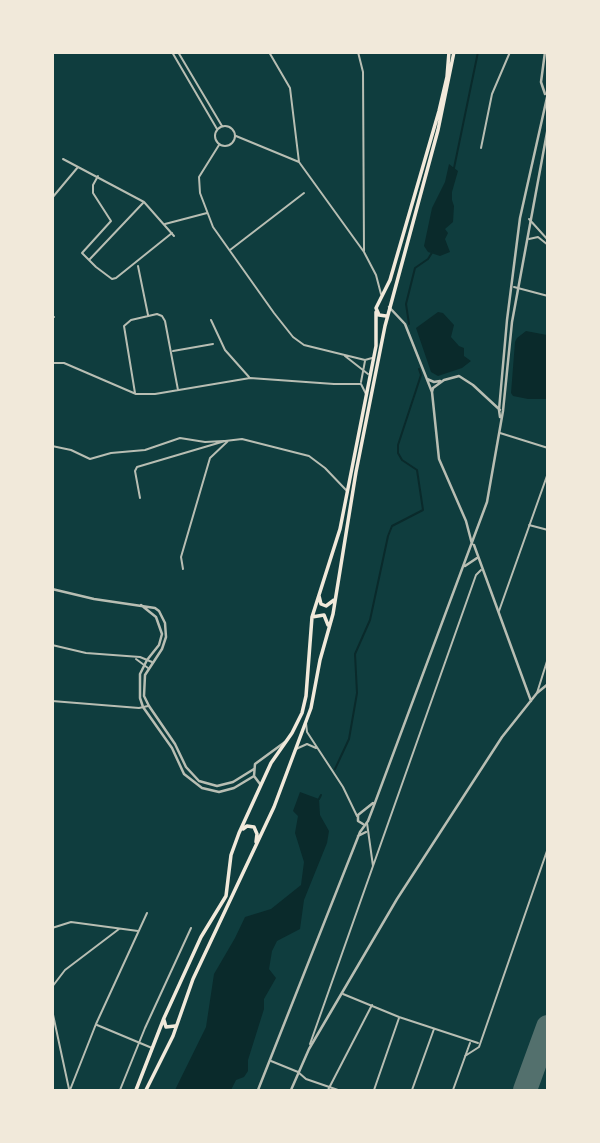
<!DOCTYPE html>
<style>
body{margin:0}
#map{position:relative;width:600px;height:1143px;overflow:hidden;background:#0f3d3e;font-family:"Crimson Pro",serif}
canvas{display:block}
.frame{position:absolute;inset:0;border:54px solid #f1e9da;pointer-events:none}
</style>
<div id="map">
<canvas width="600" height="1143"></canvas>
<div class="frame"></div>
</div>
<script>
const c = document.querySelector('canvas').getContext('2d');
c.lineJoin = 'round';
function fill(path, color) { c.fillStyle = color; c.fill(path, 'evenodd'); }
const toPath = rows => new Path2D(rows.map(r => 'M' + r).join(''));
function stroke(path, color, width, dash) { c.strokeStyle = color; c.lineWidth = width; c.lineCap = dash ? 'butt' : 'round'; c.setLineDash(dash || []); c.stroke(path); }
fill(toPath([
 [449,164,458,171,452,192,452,200,454,206,453,222,445,229,448,233,445,239,450,252,440,256,428,252,424,246,432,208,445,182],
 [438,312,443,313,454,325,451,337,459,346,464,348,464,356,471,361,462,368,438,376,431,372,416,328],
 [526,331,547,335,547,399,528,399,513,396,511,393,515,342,517,338],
 [300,792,319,799,320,815,329,831,327,843,304,900,300,929,277,941,272,951,269,969,276,978,264,999,264,1009,248,1060,248,1071,244,1077,236,1080,231,1090,175,1090,206,1027,214,974,235,938,245,917,271,909,301,885,304,862,295,833,298,816,293,811]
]), '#0a2a2b');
stroke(toPath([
 [454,168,478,52],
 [409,324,406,304,415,268,428,259,433,251],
 [335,769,349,739,357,693,355,654,370,620,388,536,392,526,423,510,417,470,402,460,398,453,398,445,421,375,419,369],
 [319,799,321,795]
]), '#0a2a2b', 2);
stroke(toPath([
 [525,1090,548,1027]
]), '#53706d', 24);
stroke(toPath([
 [172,52,217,129],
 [178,52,222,126],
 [269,52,290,88,299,162,364,252,376,275,381,294],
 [358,52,363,72,364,251],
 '215 136a10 10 0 1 1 20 0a10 10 0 1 1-20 0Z',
 [236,136,299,162],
 [219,145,199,177,200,193,213,227,274,313,293,337,304,345,365,360,372,358],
 [481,148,492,94,510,52],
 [63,159,144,202,174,236],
 [98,176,93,185,93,193,111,221,82,253,96,267,112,279,116,278,172,233],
 [52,198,78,167],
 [529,219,548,240],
 [165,224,207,213],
 [529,239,538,237,548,245],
 [230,250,304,193],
 [89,260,143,203],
 [138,266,148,315],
 [514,287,548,296],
 [52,317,54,317],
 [211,320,225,350,249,377],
 [173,351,213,344],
 [345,356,368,374],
 [52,363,64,363,136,394,155,394,250,378,334,384,361,384,366,394],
 [361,382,365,361],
 [135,393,124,326,131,320,157,314,162,316,165,321,178,390],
 [500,433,548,448],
 [52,446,71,450,90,459,111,453,145,450,180,438,205,442,224,441],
 [140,498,135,471,137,467,225,441,242,439,309,456,325,468,347,491],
 [529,525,548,530],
 [183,569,181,557,210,458,228,441],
 [499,611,548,473],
 [52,645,86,653,140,657,152,662],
 [136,659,148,668],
 [537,693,548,658],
 [52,701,139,708,148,706],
 [306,723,307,732,343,787,357,816],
 [296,749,307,744,316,748],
 [367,823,373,866],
 [52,928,71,922,138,931],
 [52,987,65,970,119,929],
 [343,994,399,1017,478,1043],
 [52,1010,69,1089],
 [97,1025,152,1048],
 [310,1044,476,575,481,570],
 [465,1056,479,1047,548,848],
 [271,1061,298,1072,306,1079,338,1090],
 [70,1090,96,1024,147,913],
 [120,1090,145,1028,191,928],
 [328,1090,372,1005],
 [374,1090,399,1018],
 [412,1090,434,1029],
 [453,1090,470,1043]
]), '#b8beb3', 2);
stroke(toPath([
 [545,52,541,82,545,94],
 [389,307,405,324,432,392,439,459,466,521,472,544],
 [427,379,434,382,440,381],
 [432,392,433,388,444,380,459,376,473,385,500,410],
 [500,417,499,410,507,320,520,218,548,93],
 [474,545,531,701],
 [465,566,477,558],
 [52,589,94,599,155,608],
 [141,605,156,617,162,634,159,645,147,660,140,674,140,698,143,707,172,748,184,774,202,788,219,792,234,788,254,776],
 [155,608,159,611,165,623,166,637,162,649,145,675,144,696,149,706,175,744,186,767,199,781,217,786,233,782,254,769],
 [260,784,254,776,255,764,285,742],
 [363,824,358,821,358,815,373,803],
 [358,836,366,832],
 [258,1090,360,832,368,821,373,808,487,502,503,411,512,322,548,127],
 [291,1090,309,1049,397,899,502,737,537,693,548,684]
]), '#b8beb3', 2.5);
stroke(toPath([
 [386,316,379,315,376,308,390,280,439,111,447,77,449,52],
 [319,596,321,604,326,606,334,600],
 [312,617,324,615,328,625],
 [243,829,247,826,254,827,257,834,256,842],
 [164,1020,166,1027,175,1026],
 [136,1090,164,1018,201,937,226,896,231,855,239,833,271,763,292,733,302,713,306,696,312,617,340,529,376,346,376,312],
 [146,1090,173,1036,193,979,274,807,311,708,320,660,333,614,356,472,385,326,438,130,454,52]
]), '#f1e9da', 3.5);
</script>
